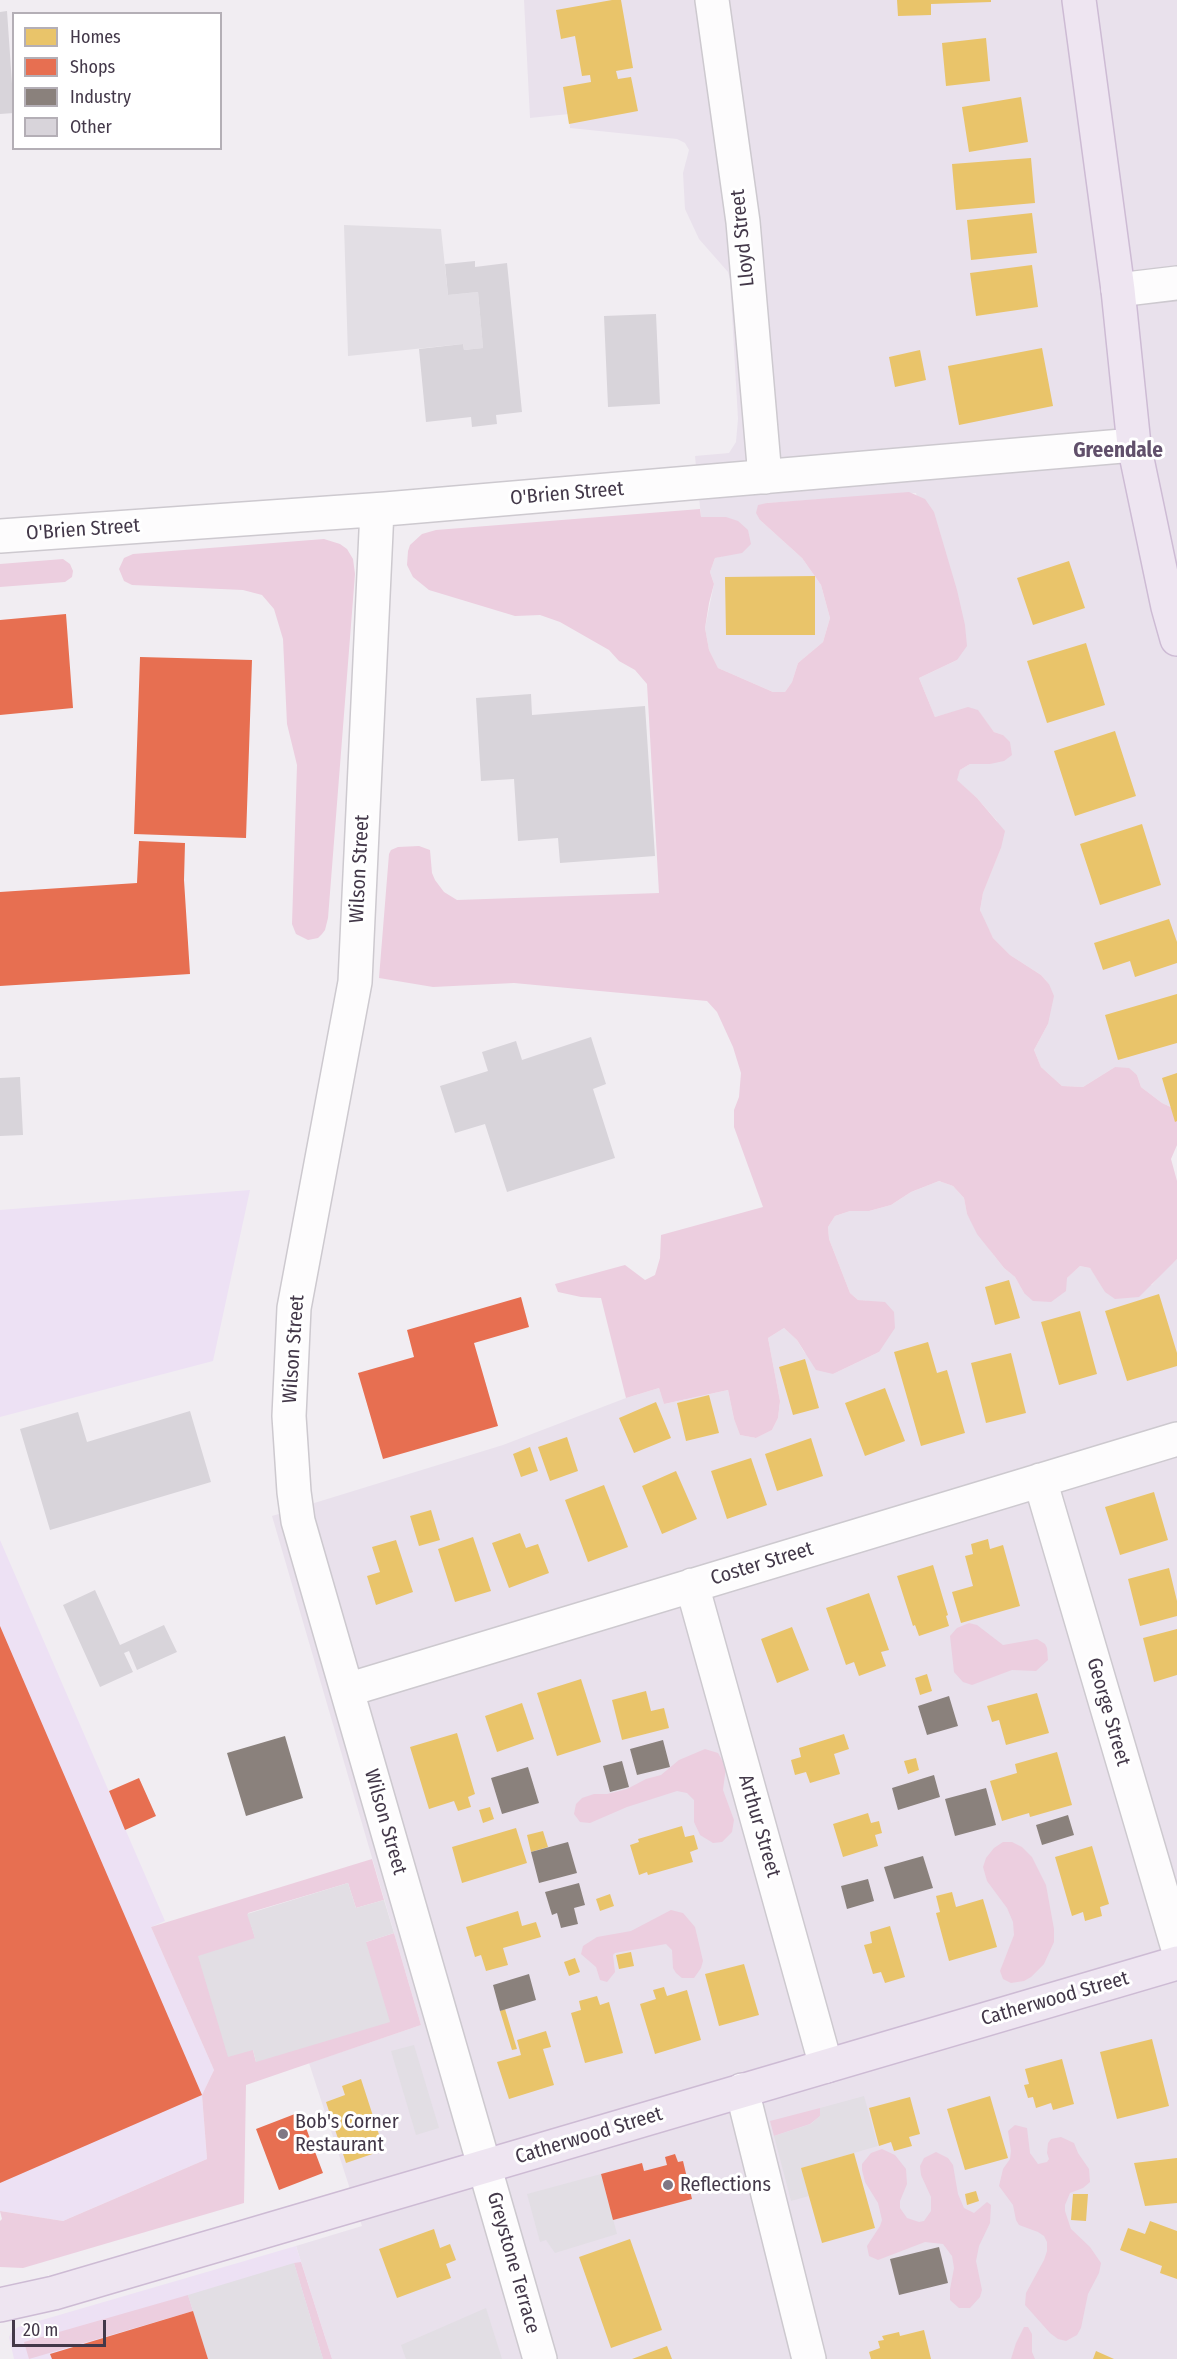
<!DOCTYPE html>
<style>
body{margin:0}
#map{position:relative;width:1177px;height:2359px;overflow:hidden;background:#f1edf2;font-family:"Fira Sans Condensed",sans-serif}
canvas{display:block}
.legend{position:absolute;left:12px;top:12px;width:210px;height:138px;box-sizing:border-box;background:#fff;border:2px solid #b4afb6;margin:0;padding:8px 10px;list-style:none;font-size:18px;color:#433849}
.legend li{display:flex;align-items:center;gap:12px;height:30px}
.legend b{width:30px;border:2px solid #b4afb6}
.scale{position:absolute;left:12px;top:2320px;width:94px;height:27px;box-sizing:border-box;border:3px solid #433849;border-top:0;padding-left:8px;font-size:18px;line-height:21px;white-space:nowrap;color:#433849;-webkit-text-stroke:4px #fff;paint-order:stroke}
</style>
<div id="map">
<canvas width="1177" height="2359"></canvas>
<ul class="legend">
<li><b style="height:16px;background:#e9c46a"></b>Homes</li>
<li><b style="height:16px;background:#e76f51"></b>Shops</li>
<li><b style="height:16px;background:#8a817c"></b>Industry</li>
<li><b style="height:16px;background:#d8d4da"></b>Other</li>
</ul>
<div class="scale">20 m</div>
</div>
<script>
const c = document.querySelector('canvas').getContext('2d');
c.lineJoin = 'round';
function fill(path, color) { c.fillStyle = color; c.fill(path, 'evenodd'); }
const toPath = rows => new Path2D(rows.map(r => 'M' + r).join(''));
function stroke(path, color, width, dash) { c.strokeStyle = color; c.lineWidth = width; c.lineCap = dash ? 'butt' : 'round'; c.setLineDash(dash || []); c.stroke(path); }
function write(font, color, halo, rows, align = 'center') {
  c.font = font + ' "Fira Sans Condensed",sans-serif'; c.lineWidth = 6; c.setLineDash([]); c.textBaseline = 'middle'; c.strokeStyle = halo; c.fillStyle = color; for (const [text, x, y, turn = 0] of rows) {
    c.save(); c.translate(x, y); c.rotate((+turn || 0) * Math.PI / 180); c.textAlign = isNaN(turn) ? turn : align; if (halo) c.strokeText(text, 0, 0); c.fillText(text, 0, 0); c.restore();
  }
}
fill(toPath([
 [524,0,1177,0,1177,1110,1162,1103,1141,1087,1137,1075,1115,1067,1083,1087,1062,1086,1041,1067,1034,1050,1048,1024,1049,984,1041,975,1010,955,993,938,985,923,980,910,983,893,1001,848,997,821,977,798,956,780,960,770,970,764,990,764,1003,735,994,732,977,710,968,708,935,717,919,678,957,660,916,493,767,503,760,520,802,558,821,585,830,618,823,642,798,663,792,682,785,692,773,692,718,668,709,650,705,628,714,584,710,572,715,558,726,555,726,517,701,517,695,456,729,453,736,442,738,419,730,279,728,272,699,239,685,209,683,173,689,150,685,143,677,139,570,128,569,114,530,118],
 [939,1181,953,1186,964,1198,967,1214,992,1253,1004,1268,1015,1277,1024,1293,1067,1278,1080,1266,1090,1268,1097,1278,1152,1285,1162,1272,1177,1259,1177,2359,332,2359,296,2246,362,2226,309,2063,421,2025,272,1516,503,1445,626,1398,659,1388,664,1404,728,1390,734,1419,740,1435,756,1438,772,1430,778,1418,780,1401,768,1338,784,1328,797,1340,804,1352,833,1374,879,1352,885,1303,858,1300,850,1293,829,1239,828,1227,835,1216,850,1211,869,1211,891,1205,911,1192]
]), '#e9e1ec');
fill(toPath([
 [250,1190,213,1361,0,1417,0,1210],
 [0,1540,165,1921,151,1927,214,2070,202,2095,207,2159,63,2221,0,2211],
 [296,2246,332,2359,14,2359,9,2337,11,2333,18,2327]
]), '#ede1f4');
fill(toPath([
 [909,492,925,499,934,512,957,590,965,625,967,646,957,660,919,678,935,717,968,707,978,710,994,732,1003,735,1010,742,1012,755,1004,761,990,764,970,764,960,770,957,780,977,798,1005,831,1001,848,983,893,980,910,993,938,1010,955,1041,975,1049,984,1054,996,1048,1024,1034,1050,1041,1067,1062,1086,1083,1087,1115,1067,1129,1068,1137,1075,1141,1087,1162,1103,1177,1110,1177,1145,1171,1159,1177,1181,1177,1259,1139,1297,1115,1299,1105,1292,1090,1268,1080,1266,1067,1278,1066,1291,1051,1302,1033,1301,1024,1293,1015,1277,1004,1268,977,1234,967,1214,964,1198,953,1186,939,1181,911,1192,891,1205,869,1211,850,1211,835,1216,828,1227,829,1239,850,1293,858,1300,885,1302,894,1312,895,1328,879,1352,833,1374,816,1370,797,1340,784,1328,768,1338,780,1401,778,1418,772,1430,756,1438,740,1435,734,1419,728,1390,664,1404,659,1388,626,1398,601,1298,581,1297,558,1292,555,1284,625,1265,645,1280,655,1275,660,1258,661,1235,763,1207,734,1127,734,1110,739,1097,741,1073,733,1047,717,1012,707,1001,514,983,433,987,379,978,389,854,391,850,398,847,419,846,430,850,432,873,435,880,444,892,457,900,659,893,647,684,635,670,619,661,609,650,560,622,540,615,515,616,429,590,413,577,407,565,408,551,410,545,422,534,436,530,700,509,701,517,726,517,738,521,748,530,751,544,742,553,715,558,710,572,714,584,709,603,705,628,709,650,718,668,773,692,785,692,792,682,798,663,823,642,830,618,821,585,802,558,760,520,756,513,758,505,767,503],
 [324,539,340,544,347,549,353,559,355,574,328,918,325,930,322,934,318,938,308,940,296,934,292,924,297,765,287,724,283,639,274,609,262,595,243,590,132,585,124,581,119,569,124,558,133,554],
 [63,559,70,564,73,571,72,577,65,582,0,587,0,564],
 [969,1623,977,1625,1003,1645,1037,1639,1045,1644,1047,1648,1048,1660,1036,1671,1012,1670,972,1685,963,1682,954,1672,950,1636,957,1628],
 [705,1749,718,1753,726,1767,723,1790,734,1820,732,1832,722,1842,713,1843,700,1835,694,1822,694,1800,687,1793,677,1791,627,1807,590,1823,580,1822,574,1814,576,1804,582,1798,594,1794,607,1794,627,1789,646,1779,661,1775,679,1760],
 [1003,1842,1012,1842,1022,1847,1032,1857,1046,1885,1054,1929,1054,1942,1044,1964,1031,1977,1024,1981,1011,1983,1003,1979,1000,1971,1014,1935,1013,1922,1007,1908,987,1881,983,1867,986,1858,994,1848],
 [372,1859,384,1900,356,1908,348,1883,248,1913,255,1938,253,2050,256,2062,366,1942,394,1933,421,2025,246,2085,244,2203,23,2268,0,2267,0,2221,2,2219,0,2211,63,2221,207,2159,202,2095,214,2070,151,1927],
 [671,1910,683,1913,695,1927,703,1961,701,1968,694,1978,682,1978,676,1973,673,1968,672,1950,666,1944,615,1953,613,1955,615,1972,607,1982,600,1980,596,1967,581,1954,583,1946,597,1937,631,1931],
 [820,2108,820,2116,810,2124,774,2136,770,2121],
 [1015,2125,1027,2128,1030,2153,1038,2164,1047,2162,1049,2159,1047,2153,1048,2143,1051,2139,1061,2137,1074,2143,1078,2153,1089,2169,1090,2182,1083,2188,1070,2193,1065,2205,1065,2211,1071,2229,1090,2247,1101,2263,1099,2273,1088,2294,1081,2328,1077,2335,1066,2341,1058,2339,1050,2333,1025,2305,1026,2293,1044,2260,1047,2251,1047,2242,1044,2236,1038,2232,1019,2225,1016,2220,1013,2205,999,2186,1003,2169,1010,2159,1011,2151,1008,2131],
 [882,2149,895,2155,906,2169,907,2184,900,2201,900,2208,907,2218,919,2222,924,2221,931,2211,931,2197,921,2175,920,2166,924,2158,936,2152,948,2158,953,2165,958,2194,964,2208,974,2213,987,2202,991,2205,990,2223,979,2246,976,2261,982,2290,980,2297,970,2308,959,2308,950,2300,950,2289,954,2268,952,2256,943,2244,925,2242,878,2260,869,2256,867,2246,880,2226,882,2220,878,2203,865,2182,862,2170,862,2164,871,2153],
 [301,2262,332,2359,323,2359,294,2263],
 [188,2295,193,2311,29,2359,24,2342],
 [1024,2327,1028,2327,1032,2334,1032,2352,1035,2359,1011,2359,1016,2343]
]), '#eccedf');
fill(toPath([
 [344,225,441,229,448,295,478,292,483,348,464,350,463,344,348,356],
 [348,1883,356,1908,384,1900,394,1933,366,1942,390,2022,256,2062,253,2050,228,2057,198,1956,255,1938,247,1914],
 [414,2045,439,2128,416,2135,391,2051],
 [864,2096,878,2146,802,2168,809,2196,791,2201,774,2136,811,2124,820,2116,820,2108],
 [601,2174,617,2234,555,2253,546,2240,540,2242,527,2194],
 [294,2263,323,2359,208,2359,188,2295],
 [486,2308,502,2359,406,2359,401,2345]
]), '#e2dee4');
fill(toPath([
 [612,0,621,0,633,68,616,71,618,79,631,77,638,111,569,124,563,87,591,82,590,75,582,76,575,36,561,39,556,10],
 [897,0,991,0,991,2,931,4,931,15,898,16],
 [986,38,990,81,946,86,942,43],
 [1021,97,1028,142,969,152,962,107],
 [1031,158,1035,203,956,210,952,164],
 [1032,213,1037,253,971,260,967,220],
 [1032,265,1038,307,976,316,970,273],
 [1042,348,1053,406,959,425,948,366],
 [920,350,926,380,895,387,889,357],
 [1069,561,1085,608,1033,625,1017,578],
 [815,576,815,635,726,635,725,577],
 [1086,643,1105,705,1047,723,1027,661],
 [1115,731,1136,796,1075,816,1054,751],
 [1142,824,1161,885,1100,905,1080,844],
 [1169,919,1177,942,1177,963,1135,977,1130,961,1103,970,1094,943],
 [1177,994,1177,1043,1118,1060,1105,1015],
 [1177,1073,1177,1121,1175,1122,1162,1078],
 [1009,1280,1020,1318,995,1325,985,1287],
 [1159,1294,1177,1353,1177,1366,1127,1381,1105,1311],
 [1080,1311,1097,1374,1059,1385,1041,1322],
 [928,1342,937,1373,947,1370,965,1433,921,1446,894,1352],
 [1011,1353,1026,1413,986,1423,971,1363],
 [805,1359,819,1408,793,1415,779,1367],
 [885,1388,905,1441,865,1456,845,1403],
 [709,1395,719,1433,686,1441,677,1403],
 [656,1402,671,1438,634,1453,619,1418],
 [567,1437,578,1471,550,1481,538,1447],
 [811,1438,823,1476,777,1491,765,1454],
 [530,1447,538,1471,521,1477,513,1454],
 [751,1458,767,1505,727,1519,711,1471],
 [676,1471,697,1519,662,1534,642,1486],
 [604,1485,628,1547,588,1562,565,1500],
 [1154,1492,1168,1540,1120,1555,1105,1507],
 [431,1510,440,1540,419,1546,410,1516],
 [520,1533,526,1548,538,1544,549,1573,509,1588,492,1543],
 [473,1537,491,1591,455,1602,438,1549],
 [988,1539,990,1549,1003,1545,1020,1606,961,1623,952,1592,973,1586,965,1556,973,1554,971,1544],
 [396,1540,413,1592,376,1605,367,1576,380,1572,372,1547],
 [933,1565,948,1615,946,1616,949,1626,919,1636,915,1625,913,1626,897,1576],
 [1169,1568,1177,1601,1177,1616,1140,1626,1128,1579],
 [869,1593,889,1650,881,1652,886,1666,859,1676,854,1662,846,1665,826,1608],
 [792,1627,809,1670,777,1683,761,1639],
 [1177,1629,1177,1675,1154,1682,1143,1638],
 [927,1674,932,1691,920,1695,915,1678],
 [581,1679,601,1742,557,1756,537,1693],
 [646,1691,651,1711,664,1708,669,1728,622,1740,612,1700],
 [1037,1693,1049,1733,1006,1745,999,1720,992,1722,987,1706],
 [522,1703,534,1739,497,1752,485,1716],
 [457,1733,475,1794,468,1797,471,1807,458,1811,454,1801,429,1809,410,1747],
 [844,1734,849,1749,834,1754,840,1774,810,1783,806,1772,795,1775,791,1760,801,1757,799,1748],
 [1057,1752,1072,1805,1030,1817,1029,1813,1002,1821,990,1781,1017,1773,1015,1764],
 [916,1758,919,1770,908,1774,904,1761],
 [490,1807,494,1819,483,1823,479,1810],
 [868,1813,871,1823,879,1821,882,1833,875,1835,878,1846,843,1857,833,1824],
 [682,1826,685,1837,694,1835,698,1849,690,1852,693,1862,648,1875,647,1872,639,1875,630,1845,639,1842,638,1839],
 [516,1828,527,1863,462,1883,452,1847],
 [543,1831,548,1847,531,1852,527,1835],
 [1092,1846,1109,1904,1100,1907,1102,1916,1085,1921,1083,1912,1072,1916,1055,1857],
 [952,1892,956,1907,983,1899,997,1947,949,1961,936,1913,940,1912,936,1896],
 [610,1894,614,1906,600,1911,596,1899],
 [518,1911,522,1926,536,1922,541,1937,503,1948,508,1965,486,1971,481,1955,475,1957,466,1927],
 [890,1926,905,1977,885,1983,881,1972,873,1974,864,1945,872,1943,870,1932],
 [631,1952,634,1966,619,1969,616,1955],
 [575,1958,580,1972,569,1976,564,1962],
 [744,1964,759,2015,719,2026,705,1974],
 [664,1987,667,1996,687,1990,701,2040,655,2054,640,2004,656,1999,653,1990],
 [597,1996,600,2005,609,2002,623,2053,585,2063,571,2013,581,2010,579,2001],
 [505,2009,517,2049,512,2050,500,2011],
 [546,2031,551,2047,543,2049,554,2085,509,2099,497,2062,521,2055,517,2040],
 [1152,2039,1169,2106,1117,2119,1100,2052],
 [1062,2059,1074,2104,1053,2110,1051,2103,1036,2108,1033,2097,1028,2098,1024,2085,1029,2084,1025,2069],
 [361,2079,384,2150,346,2163,326,2102,345,2095,342,2086],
 [990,2096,1008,2158,965,2170,947,2109],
 [910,2097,920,2134,909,2137,912,2146,894,2151,891,2142,879,2146,869,2108],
 [854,2153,875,2228,822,2243,801,2168],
 [1177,2158,1177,2203,1145,2206,1134,2163],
 [976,2191,979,2201,967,2205,965,2194],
 [1073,2194,1088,2194,1086,2221,1071,2220],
 [1150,2221,1177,2231,1177,2279,1160,2273,1162,2266,1120,2250,1128,2228,1145,2234],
 [434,2229,440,2248,450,2244,456,2260,446,2264,451,2278,397,2298,379,2249],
 [630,2239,662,2330,611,2348,579,2257],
 [924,2330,931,2359,871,2359,869,2352,880,2348,878,2341,884,2340,882,2336,899,2332,900,2336],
 [667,2346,672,2359,632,2359],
 [1096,2351,1114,2359,1093,2359]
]), '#e9c46a');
fill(toPath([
 [66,614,73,708,0,715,0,620],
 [140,657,252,660,246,838,134,834],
 [139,841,185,843,184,880,190,974,0,986,0,892,137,883],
 [521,1297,529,1327,474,1343,498,1426,383,1459,358,1373,414,1357,407,1330],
 [0,1626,202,2095,0,2183],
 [139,1778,156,1816,125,1830,109,1791],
 [300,2112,323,2173,279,2190,256,2129],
 [675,2154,678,2162,683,2161,692,2199,613,2220,601,2174,642,2163,644,2171,667,2165,665,2157],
 [193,2311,208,2359,52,2359,50,2354]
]), '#e76f51');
fill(toPath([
 [949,1696,958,1726,927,1735,918,1706],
 [285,1736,303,1798,246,1816,227,1753],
 [663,1740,670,1767,637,1775,630,1749],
 [622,1761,629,1787,610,1792,603,1766],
 [528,1767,539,1803,502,1814,491,1778],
 [934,1775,940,1797,898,1810,892,1788],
 [986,1788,996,1825,955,1836,945,1799],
 [1068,1815,1074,1835,1042,1845,1036,1825],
 [568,1842,577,1873,539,1883,531,1852],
 [923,1856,933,1888,894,1899,884,1867],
 [868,1879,874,1901,847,1909,841,1886],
 [579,1883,585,1905,574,1908,578,1924,561,1928,557,1913,552,1915,545,1892],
 [529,1974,536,2000,500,2011,493,1985],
 [939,2247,948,2283,899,2295,890,2259]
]), '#8a817c');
fill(toPath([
 [7,11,14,113,0,114,0,12],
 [475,261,475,267,507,263,522,412,496,415,497,424,472,427,471,417,426,422,419,349,463,344,464,350,483,348,478,292,448,295,445,264],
 [656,314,660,404,608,407,604,316],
 [531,694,532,715,645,706,655,856,560,863,558,838,518,841,514,779,481,781,476,698],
 [591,1037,606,1084,593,1089,615,1158,507,1192,485,1124,455,1133,440,1086,488,1071,482,1052,516,1041,522,1060],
 [20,1077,23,1135,0,1136,0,1078],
 [190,1411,211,1482,50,1530,20,1429,78,1412,87,1442],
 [95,1590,120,1645,164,1625,177,1652,137,1670,129,1651,124,1653,133,1672,100,1687,63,1605]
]), '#d8d4da');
const minor = toPath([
 [712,0,743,222,765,477],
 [1118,290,1177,283],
 [377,510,355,982,294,1308,289,1416,294,1492,298,1521,540,2359],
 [0,536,385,509,1134,445],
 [1040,1480,1177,1945],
 [692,1585,826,2066],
 [347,1690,1177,1439],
 [742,2090,809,2359]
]);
const major = toPath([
 [1079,0,1118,290,1134,445,1168,607,1177,639],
 [0,2305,54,2293,1177,1963]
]);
stroke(minor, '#cdc9cf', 36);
stroke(major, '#cdbbd4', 36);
stroke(minor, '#fdfcfd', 33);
stroke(major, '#eee5f1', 33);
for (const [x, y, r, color] of [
 [283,2134,6,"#807784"],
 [668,2185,6,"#807784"]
]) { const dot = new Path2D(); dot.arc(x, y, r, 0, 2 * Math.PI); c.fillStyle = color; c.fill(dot); stroke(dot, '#fff', 2); }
write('20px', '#433849', '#fff', [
 ["Lloyd Street",743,238,-96],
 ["O'Brien Street",567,494,-5],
 ["O'Brien Street",83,530,-4],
 ["Wilson Street",360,869,-87],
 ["Wilson Street",294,1349,-86],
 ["Coster Street",762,1564,-17],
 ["George Street",1108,1712,74],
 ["Wilson Street",385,1822,74],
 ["Arthur Street",759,1826,74],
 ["Catherwood Street",1055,1999,-16],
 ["Catherwood Street",589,2136,-17],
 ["Greystone Terrace",513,2263,74]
]);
write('20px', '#433849', '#fff', [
 ["Bob's Corner",295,2122],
 ["Restaurant",295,2145],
 ["Reflections",680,2185]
], 'left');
write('bold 21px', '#61506b', '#fff', [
 ["Greendale",1118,451]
]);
</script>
